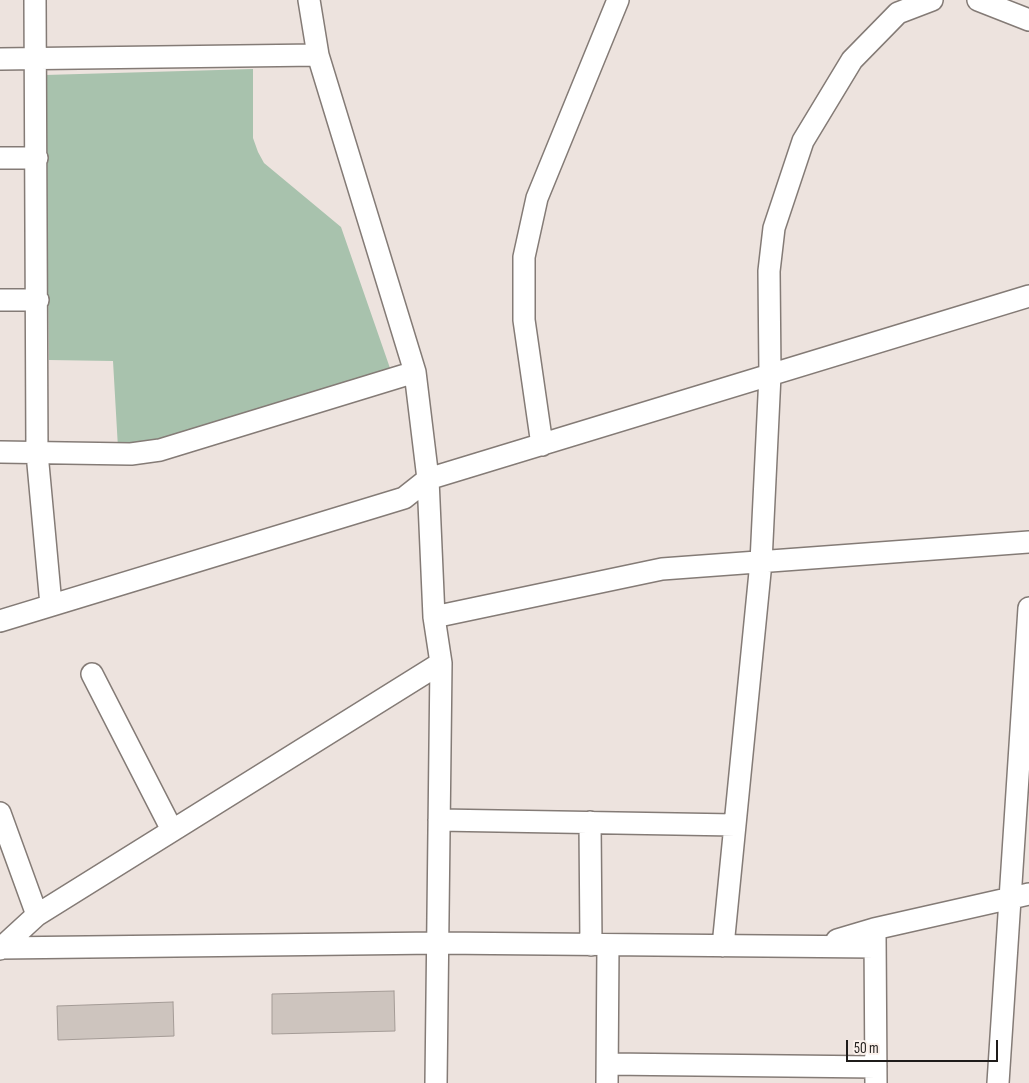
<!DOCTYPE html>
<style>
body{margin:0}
#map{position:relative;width:1029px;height:1083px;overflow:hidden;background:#ede3de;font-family:"Sofia Sans Condensed",sans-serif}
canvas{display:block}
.scale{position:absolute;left:846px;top:1040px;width:152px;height:22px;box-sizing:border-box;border:2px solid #1f1c1a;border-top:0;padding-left:6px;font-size:15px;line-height:18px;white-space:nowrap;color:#1f1c1a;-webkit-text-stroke:4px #faf0eb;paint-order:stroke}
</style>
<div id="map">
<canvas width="1029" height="1083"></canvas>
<div class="scale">50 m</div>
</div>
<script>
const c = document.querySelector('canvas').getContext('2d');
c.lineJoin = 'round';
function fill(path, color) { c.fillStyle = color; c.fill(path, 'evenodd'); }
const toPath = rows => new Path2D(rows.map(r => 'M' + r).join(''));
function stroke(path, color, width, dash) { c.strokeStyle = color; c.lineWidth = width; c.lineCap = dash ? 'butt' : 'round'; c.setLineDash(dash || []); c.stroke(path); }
fill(toPath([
 [253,69,253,138,258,152,264,163,341,227,391,371,140,446,118,448,113,361,49,360,45,75]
]), '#a8c2ad');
const building = toPath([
 [394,991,395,1031,272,1034,272,994,394,991],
 [173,1002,174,1036,58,1040,57,1006,173,1002]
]);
fill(building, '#cdc4be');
stroke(building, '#a49b96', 1);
const minor = toPath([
 [35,0,37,453,51,605],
 [978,0,1029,20],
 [0,59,318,55],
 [0,158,37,158],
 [0,300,38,300],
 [542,445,524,320,524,257,537,198,618,0],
 [0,452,131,454,160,450,415,372],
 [434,617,662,569,1029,542],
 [0,621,404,498,428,479,415,372,318,55,309,0],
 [92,674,172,830],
 [0,813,37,915],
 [439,820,735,825],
 [590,822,591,945],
 [875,934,876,1083],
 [837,940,874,929,1029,894],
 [723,946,761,562,770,375,769,271,774,228,803,141,852,60,898,13,932,0],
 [0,948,438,943,875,947],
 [0,949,37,915,441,663],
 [608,1064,876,1067],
 [436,1083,441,663,434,617,428,479,1029,296],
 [607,1083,608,945],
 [998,1083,1029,608]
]);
stroke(minor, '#847b76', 24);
stroke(minor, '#fff', 21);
</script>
